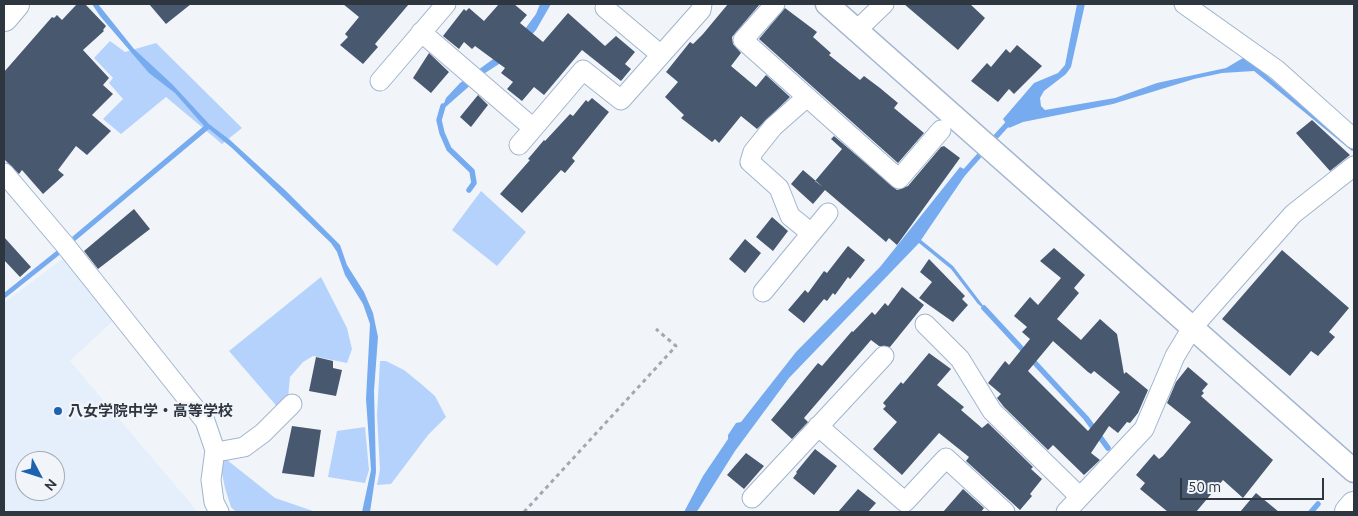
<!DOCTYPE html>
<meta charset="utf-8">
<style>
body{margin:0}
#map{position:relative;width:1358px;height:516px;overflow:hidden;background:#f1f5fa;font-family:Ubuntu,sans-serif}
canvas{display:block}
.frame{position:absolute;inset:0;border:5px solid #2e3640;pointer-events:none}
.north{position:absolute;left:15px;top:451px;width:50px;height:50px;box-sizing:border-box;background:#f1f5fa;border:1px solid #a3a9b0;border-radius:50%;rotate:130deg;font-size:14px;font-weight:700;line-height:20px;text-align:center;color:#2e3640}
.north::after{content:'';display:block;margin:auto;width:18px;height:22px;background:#1e61b1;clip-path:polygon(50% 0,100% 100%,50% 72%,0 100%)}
.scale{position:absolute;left:1180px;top:478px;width:144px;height:22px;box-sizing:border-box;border:2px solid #2e3640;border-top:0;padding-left:6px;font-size:15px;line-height:18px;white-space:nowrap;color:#2e3640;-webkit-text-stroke:4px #f1f5fa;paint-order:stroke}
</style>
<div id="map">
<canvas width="1358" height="516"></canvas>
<div class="frame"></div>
<div class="north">N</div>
<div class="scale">50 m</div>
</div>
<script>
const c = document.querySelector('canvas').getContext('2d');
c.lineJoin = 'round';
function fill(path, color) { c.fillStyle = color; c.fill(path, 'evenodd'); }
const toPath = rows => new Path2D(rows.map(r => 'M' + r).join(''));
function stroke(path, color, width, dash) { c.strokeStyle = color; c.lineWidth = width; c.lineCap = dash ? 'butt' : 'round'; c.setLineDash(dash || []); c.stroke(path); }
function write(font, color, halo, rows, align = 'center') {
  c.font = font + ' Ubuntu,"Noto Sans JP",sans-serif'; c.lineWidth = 5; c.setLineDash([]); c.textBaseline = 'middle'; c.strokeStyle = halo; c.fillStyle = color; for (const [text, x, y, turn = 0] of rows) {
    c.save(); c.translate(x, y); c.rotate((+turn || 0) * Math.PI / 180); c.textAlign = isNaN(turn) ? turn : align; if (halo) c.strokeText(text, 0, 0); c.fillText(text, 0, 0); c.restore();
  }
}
fill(toPath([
 [66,256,115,319,70,361,198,512,4,512,4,303],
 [25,461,55,461,55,491,25,491]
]), '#e5effc');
fill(toPath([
 [110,41,125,52,156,43,242,128,222,144,166,97,121,134,103,119,123,99,109,83,113,78,94,58],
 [481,191,526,232,497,266,452,230],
 [321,277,347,328,352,349,347,363,313,356,303,362,290,377,288,398,280,410,229,351],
 [380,361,386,361,404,370,420,383,435,396,446,417,428,435,391,484,377,485,380,470,377,415],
 [365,427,369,470,365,483,328,477,337,431],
 [222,456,275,498,316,512,236,512,231,507,225,488,220,463]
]), '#b4d2fb');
fill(toPath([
 [92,4,98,4,134,49,172,84,209,124,230,140,286,191,340,245,347,265,364,292,373,313,378,337,374,391,376,472,370,512,362,512,371,470,366,399,370,324,363,304,345,275,337,252,331,243,232,148,209,129,75,241,72,237,204,126,175,93,149,73,100,16],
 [540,4,551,4,536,30,516,53,482,75,441,111,446,98,460,83,514,44,536,14],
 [1077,4,1085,4,1071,67,1066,74,1044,91,1040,98,1041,106,1045,110,1115,98,1157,83,1226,68,1243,58,1250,61,1354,150,1352,151,1254,71,1222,73,1194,79,1113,104,1023,122,1009,128,1003,119,1034,83,1058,73,1065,65],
 [960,167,968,171,921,240,953,266,988,312,978,304,951,269,919,243,789,378,735,451,698,510,696,512,684,512,703,476,728,439,728,435,736,423,741,422,796,352,880,267],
 [60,248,63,252,4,299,4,293]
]), '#77abef');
stroke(toPath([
 [443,106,439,120,442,133,449,149,472,171,474,183,469,190],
 [991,142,1012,119],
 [961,176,985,149],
 [984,308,1086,418,1108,448],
 [1311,512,1318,504]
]), '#77abef', 5.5);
fill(toPath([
 [77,4,85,4,106,26,103,30,104,31,83,50,109,78,103,85,113,94,92,115,111,131,87,155,76,146,58,170,64,175,43,194,22,170,19,174,4,159,4,72,52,17,54,18,57,15,62,20],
 [149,4,191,4,166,24],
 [343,4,409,4,375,44,378,47,363,64,340,45,348,37,345,34,359,17],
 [499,4,514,4,527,15,520,23,543,42,568,13,605,46,616,36,635,52,625,64,631,69,621,81,582,50,544,95,534,87,522,101,507,89,513,82,501,73,505,68,475,46,472,49,464,42,459,49,443,36,464,9,466,11,469,8,484,21],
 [728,4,760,4,732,37,733,44,741,53,731,66,756,87,766,75,790,97,757,129,741,116,719,143,715,139,712,142,681,118,684,115,665,97,678,82,666,72,690,42,693,44,703,34],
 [904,4,970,4,985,18,958,50],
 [785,8,817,32,813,37,831,53,829,55,860,80,864,76,880,88,898,103,894,108,924,133,898,163,759,39],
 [1017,45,1042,66,1014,94,1009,89,998,102,971,81,987,63,991,67,1006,49,1010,53],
 [429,53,449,72,431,93,413,78],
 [478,95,488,105,471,127,460,117],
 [592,98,609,112,572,158,575,161,565,173,561,170,522,213,500,194,530,160,528,159,544,140,545,141,570,114,573,116,586,100,588,102],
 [1312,120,1350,155,1330,171,1296,133],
 [834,136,897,190,908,186,941,147,944,146,960,158,897,245,889,238,886,242,825,190,813,204,791,184,803,170,823,187,815,181,842,149,831,139],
 [134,209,150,229,98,269,84,251],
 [772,217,788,231,773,251,756,237],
 [4,237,31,267,20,277,4,260],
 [745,239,761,253,745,273,729,259],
 [848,246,865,260,850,279,848,277,835,295,833,293,827,301,824,299,804,323,788,310,805,290,808,293,824,271,827,273],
 [1054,248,1085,275,1074,288,1079,293,1057,319,1081,340,1100,319,1117,334,1124,374,1126,372,1148,390,1138,413,1130,423,1127,422,1118,433,1109,426,1091,453,1100,460,1084,475,1053,445,1048,450,1004,407,997,398,1001,394,988,383,1005,361,1009,365,1030,339,1022,332,1027,327,1014,316,1030,297,1038,305,1061,278,1040,261],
 [1053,341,1088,372,1091,374,1094,371,1120,392,1088,431,1028,371],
 [1282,250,1349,308,1329,332,1335,337,1318,356,1311,351,1290,376,1222,319],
 [929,259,965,296,962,299,968,305,953,322,919,298,932,282,920,272],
 [902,287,924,305,890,347,879,346,871,340,804,418,808,422,792,439,771,420,818,363,822,366,852,331,853,332,872,312,875,315,885,303,888,306],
 [929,353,951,369,937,385,964,407,961,410,982,428,988,423,1033,467,1031,469,1042,479,1030,494,1032,496,1020,510,966,461,969,457,939,433,902,475,873,449,897,422,883,409,886,406,883,403,901,382,903,384],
 [316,357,333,361,333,368,342,370,336,396,309,391],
 [1188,367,1208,384,1202,391,1204,393,1201,396,1273,460,1243,498,1223,480,1196,512,1168,512,1140,489,1145,483,1136,475,1154,454,1159,459,1163,456,1191,422,1167,403,1176,382],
 [292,426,321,430,314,477,282,473],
 [815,449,837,466,814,495,793,478,797,473,796,472],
 [746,453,764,466,744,489,727,475],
 [858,489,876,503,868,512,838,512],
 [963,489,984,508,981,512,943,512],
 [1256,493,1279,512,1240,512]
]), '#47586f');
const minor = toPath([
 [775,4,743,40,899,179,941,130],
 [1184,4,1277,70,1354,139],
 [605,8,661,55],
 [857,30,884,4],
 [421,32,533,128],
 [380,81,446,4],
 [807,97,773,127,753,152,750,162,779,188,790,216,811,233],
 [519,145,583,70,621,100,701,10,702,4],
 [4,173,65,245,205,421,215,450,211,480,214,502,219,512],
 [763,292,828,213],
 [925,324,960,359,992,411,1080,497],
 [818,426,905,502,946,458,1005,512],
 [215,450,222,451,244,447,263,433,292,404],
 [752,498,884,356],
 [1066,512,1144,429,1175,356,1192,328,1293,214,1354,166]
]);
const tertiary = toPath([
 [827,4,1354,471]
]);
const primary = toPath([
 [4,17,15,4]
]);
const trunk = toPath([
 [1349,512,1354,506]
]);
stroke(minor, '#a1b5cf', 21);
stroke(tertiary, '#a1b5cf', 25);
stroke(primary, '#a1b5cf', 30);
stroke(trunk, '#a1b5cf', 30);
stroke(toPath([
 [524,512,676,346,656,329]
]), '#a2a8af', 3, [4, 4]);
stroke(minor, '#fff', 19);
stroke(tertiary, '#fff', 22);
stroke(primary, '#fff', 28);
stroke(trunk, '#fff', 28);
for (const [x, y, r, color] of [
 [58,411,5,"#1e61b1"]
]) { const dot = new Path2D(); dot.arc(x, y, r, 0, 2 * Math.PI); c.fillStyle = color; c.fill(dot); stroke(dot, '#f1f5fa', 2); }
write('bold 15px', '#2e3640', '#f1f5fa', [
 ["八女学院中学・高等学校",68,411]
], 'left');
</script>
